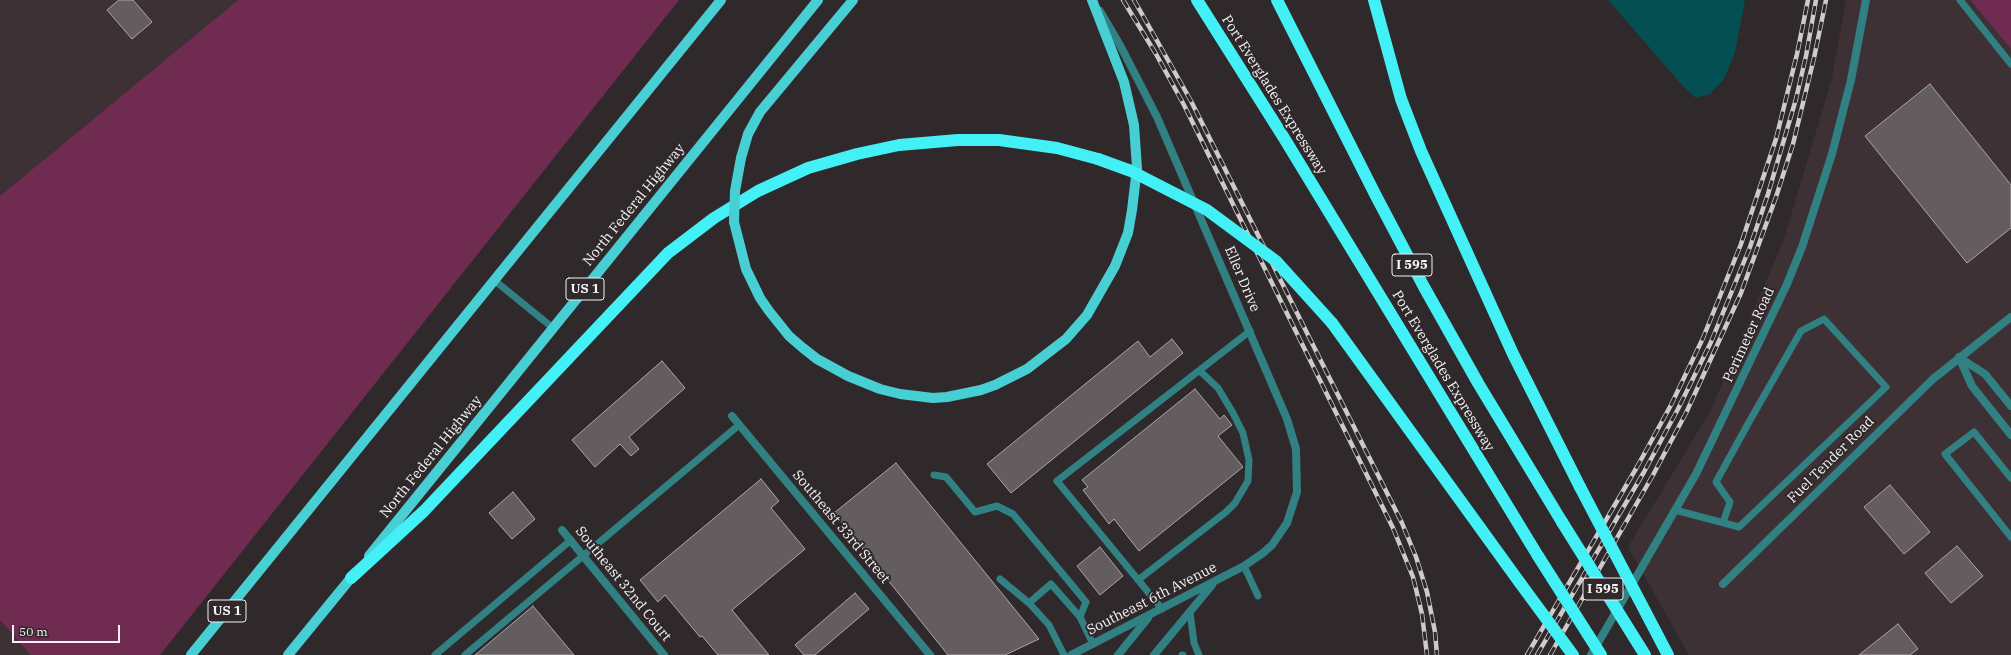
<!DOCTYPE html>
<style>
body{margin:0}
#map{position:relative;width:2011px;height:655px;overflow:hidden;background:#2f292c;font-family:"IBM Plex Serif",serif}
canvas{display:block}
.scale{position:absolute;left:12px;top:625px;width:108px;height:18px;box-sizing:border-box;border:2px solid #f6f2f4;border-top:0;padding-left:5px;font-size:12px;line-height:14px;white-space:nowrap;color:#f6f2f4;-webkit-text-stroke:3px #2f292c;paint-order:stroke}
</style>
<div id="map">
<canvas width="2011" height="655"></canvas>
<div class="scale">50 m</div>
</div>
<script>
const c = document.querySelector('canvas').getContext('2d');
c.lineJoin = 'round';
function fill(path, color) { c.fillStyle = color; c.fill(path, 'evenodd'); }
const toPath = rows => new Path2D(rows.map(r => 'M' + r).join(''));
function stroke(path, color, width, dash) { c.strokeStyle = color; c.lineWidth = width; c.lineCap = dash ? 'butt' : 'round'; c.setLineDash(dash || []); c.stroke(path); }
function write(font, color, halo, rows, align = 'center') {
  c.font = font + ' "IBM Plex Serif",serif'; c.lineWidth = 4; c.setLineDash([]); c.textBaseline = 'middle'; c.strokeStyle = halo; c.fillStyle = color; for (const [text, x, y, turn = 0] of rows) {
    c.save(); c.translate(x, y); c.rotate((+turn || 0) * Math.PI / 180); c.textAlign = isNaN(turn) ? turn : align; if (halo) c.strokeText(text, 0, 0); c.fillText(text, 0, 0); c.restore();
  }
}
fill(toPath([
 [0,0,238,0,0,196],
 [1846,0,2011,0,2011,655,1689,655,1628,547,1711,410,1784,239,1832,78],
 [0,620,31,655,0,655]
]), '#3d3136');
fill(toPath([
 [238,0,679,0,160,655,31,655,0,620,0,196],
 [1971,0,2011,0,2011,49,1973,3]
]), '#702c50');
fill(toPath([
 [1608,0,1745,0,1735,53,1724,79,1710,94,1696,98,1682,85]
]), '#034f52');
const building = toPath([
 [119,0,133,0,152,22,132,39,107,10,119,0],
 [1930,84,2011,185,2011,228,1967,263,1865,136,1930,84],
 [1172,339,1183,353,1011,493,987,464,1138,341,1150,357,1172,339],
 [662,361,685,388,629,437,639,449,631,456,620,444,595,467,572,440,662,361],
 [1195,389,1220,419,1224,415,1232,425,1218,436,1243,467,1139,551,1114,519,1109,524,1083,490,1088,487,1082,480,1195,389],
 [896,463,1039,639,1005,655,948,655,834,513,896,463],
 [761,479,779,501,771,508,805,549,732,610,769,655,718,655,702,636,700,637,665,595,658,602,640,580,761,479],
 [1890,485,1930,532,1904,554,1864,507,1890,485],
 [513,492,535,519,512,539,489,513,513,492],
 [1957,546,1983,576,1951,603,1925,573,1957,546],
 [1100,547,1123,576,1100,595,1077,566,1100,547],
 [855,593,869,609,815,655,804,655,795,645,855,593],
 [533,606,574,655,475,655,533,606],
 [1898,624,1918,649,1910,655,1859,655,1898,624]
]);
fill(building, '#645d60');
stroke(building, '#ada5a9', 1);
stroke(toPath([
 [1960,0,2011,64],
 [494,280,553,328],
 [934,475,946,477,975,512,997,506,1013,514,1086,602,1080,617],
 [2011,478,1974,432,1945,454,2011,537],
 [1675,510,1739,527,1886,387,1824,319,1801,331,1749,422,1716,482,1730,502,1723,523],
 [1244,566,1258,596],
 [1000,579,1029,603,1049,625,1064,655],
 [1138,580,1226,512,1235,503,1248,481,1249,460,1243,433,1233,413,1218,388,1200,371],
 [1029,603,1051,584,1080,617,1093,644],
 [1162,609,1057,481,1250,331],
 [1190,612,1194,643,1199,655],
 [435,655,571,540],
 [465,655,739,425],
 [1182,655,1183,655]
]), '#318082', 7);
stroke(toPath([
 [1959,357,1972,386,2011,435],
 [1960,358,1985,374,2011,406],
 [732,416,930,655],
 [562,530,664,655],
 [1723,584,1933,379,2011,317]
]), '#318082', 8);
stroke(toPath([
 [1071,655,1244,566,1263,553,1272,545,1287,523,1297,492,1296,449,1287,419,1157,117,1121,47,1100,11],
 [1118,655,1148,618],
 [1154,655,1212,585],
 [1591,655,1696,474,1787,284,1802,247,1832,154,1851,80,1866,0]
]), '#318082', 8);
stroke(toPath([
 [741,158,748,134,760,112,853,0],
 [734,222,746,269,760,298,769,311,789,336,803,348,817,359,848,376,880,389,900,394,933,398,947,397,981,390,995,385,1027,369,1066,339,1087,315,1115,266,1128,233,1132,210,1137,168,1134,125,1124,82,1092,0],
 [369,556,818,0],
 [191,655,721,0],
 [288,655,355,573]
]), '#48cfd4', 10);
stroke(toPath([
 [1197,0,1284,138,1538,556],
 [1277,0,1376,196,1424,287,1478,383,1562,522],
 [1374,0,1401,99,1421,151,1513,354,1580,487],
 [1332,323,1520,583],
 [351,578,424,511,668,253,714,218,758,191,808,168,857,154,899,145,958,140,999,140,1057,148,1098,159]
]), '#43f0f6', 12);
const rail = toPath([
 [1123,0,1156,54,1184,105,1393,528,1413,577,1422,614,1427,655],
 [1134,0,1191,101,1402,523,1416,557,1427,592,1435,632,1437,655],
 [1527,655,1637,467,1671,405,1703,338,1741,244,1776,139,1797,54,1808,0],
 [1537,655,1644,472,1678,409,1711,342,1750,247,1768,194,1796,99,1806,56,1816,0],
 [1550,655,1653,475,1686,413,1741,293,1776,197,1793,144,1814,58,1826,0]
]);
stroke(rail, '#cecacc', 4.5);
stroke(rail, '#2f292c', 3, [9]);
stroke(toPath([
 [734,222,735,191,741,158]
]), '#48cfd4', 10);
stroke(toPath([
 [1098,159,1131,171,1207,210,1276,261,1332,323],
 [1580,487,1668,655],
 [1562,522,1645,655],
 [1538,556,1601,655],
 [1520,583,1573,655]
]), '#43f0f6', 12);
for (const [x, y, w] of [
 [1412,265,40],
 [585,289,38],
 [1603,589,40],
 [227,611,38]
]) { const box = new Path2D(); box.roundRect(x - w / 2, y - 11, w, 22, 3); c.fillStyle = '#2f292c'; c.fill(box); stroke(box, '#f6f2f4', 1); }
write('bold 13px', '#f6f2f4', null, [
 ["I 595",1412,265],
 ["US 1",585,289],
 ["I 595",1603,589],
 ["US 1",227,611]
]);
write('14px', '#f6f2f4', '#2f292c', [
 ["Port Everglades Expressway",1274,95,58],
 ["North Federal Highway",634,205,-51],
 ["Eller Drive",1242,279,67],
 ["Perimeter Road",1749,335,-65],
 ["Port Everglades Expressway",1443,371,59],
 ["North Federal Highway",431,457,-51],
 ["Fuel Tender Road",1831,460,-45],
 ["Southeast 33rd Street",841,527,50],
 ["Southeast 32nd Court",623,584,51],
 ["Southeast 6th Avenue",1152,599,-27]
]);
</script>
